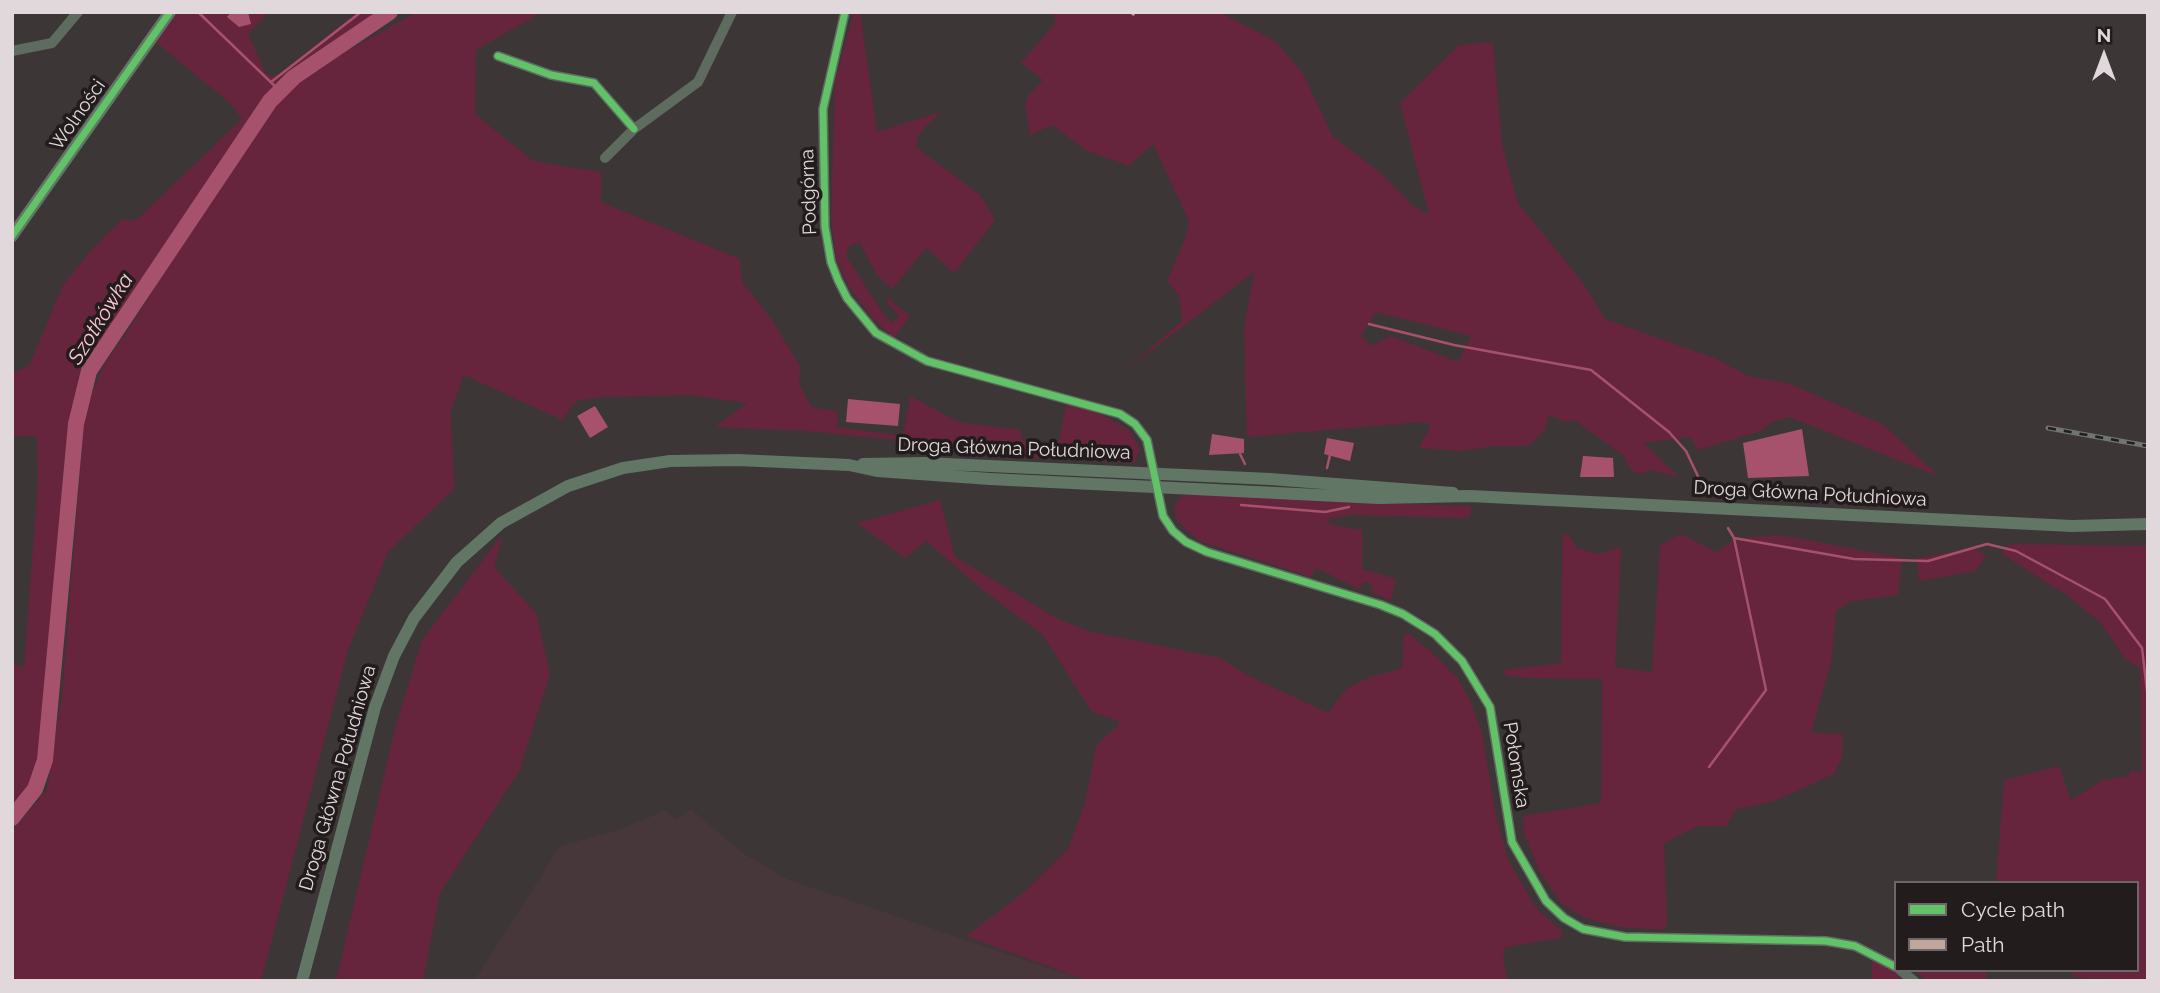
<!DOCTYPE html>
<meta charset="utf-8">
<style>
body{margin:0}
#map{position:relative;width:2160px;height:993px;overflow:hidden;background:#3c3637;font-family:Raleway,sans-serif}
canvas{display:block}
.frame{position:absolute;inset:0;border:14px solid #e0d8da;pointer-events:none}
.legend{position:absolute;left:1894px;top:881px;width:245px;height:91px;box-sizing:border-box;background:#221c1d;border:2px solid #6e6769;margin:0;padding:9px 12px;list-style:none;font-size:21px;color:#e0d8da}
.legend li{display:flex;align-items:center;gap:14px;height:35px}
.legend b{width:35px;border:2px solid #6e6769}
.north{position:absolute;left:2069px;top:21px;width:70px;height:70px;-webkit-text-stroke:5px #221c1d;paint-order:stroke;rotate:0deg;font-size:19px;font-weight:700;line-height:28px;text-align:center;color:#e0d8da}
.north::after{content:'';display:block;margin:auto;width:24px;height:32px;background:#e0d8da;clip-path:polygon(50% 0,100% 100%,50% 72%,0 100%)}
</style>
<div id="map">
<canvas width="2160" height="993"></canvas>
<div class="frame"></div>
<ul class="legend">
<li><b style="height:9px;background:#61c268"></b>Cycle path</li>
<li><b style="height:9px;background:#c0a59a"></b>Path</li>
</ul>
<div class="north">N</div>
</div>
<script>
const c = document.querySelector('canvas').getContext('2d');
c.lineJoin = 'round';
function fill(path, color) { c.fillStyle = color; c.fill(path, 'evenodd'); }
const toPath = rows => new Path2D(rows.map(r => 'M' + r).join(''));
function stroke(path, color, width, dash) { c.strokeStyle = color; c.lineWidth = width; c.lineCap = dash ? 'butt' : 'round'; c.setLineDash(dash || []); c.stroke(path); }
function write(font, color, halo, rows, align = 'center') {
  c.font = font + ' Raleway,sans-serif'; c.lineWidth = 7; c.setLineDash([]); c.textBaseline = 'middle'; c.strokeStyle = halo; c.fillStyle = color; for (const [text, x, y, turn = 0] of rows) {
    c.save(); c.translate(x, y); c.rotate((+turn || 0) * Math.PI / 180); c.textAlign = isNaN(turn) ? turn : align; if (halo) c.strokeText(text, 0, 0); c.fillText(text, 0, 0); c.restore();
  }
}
fill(toPath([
 [691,809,743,853,787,879,1087,981,474,981,560,846,621,829,666,810,675,820]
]), '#47363a');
fill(toPath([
 [177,12,269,12,248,34,266,74,275,77,358,12,387,12,285,81,252,121,85,366,72,424,40,769,25,797,12,812,12,680,14,665,24,667,38,480,37,436,12,436,12,373,29,366,63,285,93,248,122,219,135,221,242,119,231,104,156,42],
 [417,12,542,12,476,50,475,114,533,161,601,172,601,202,740,259,742,282,772,320,800,366,799,383,811,407,838,412,837,427,903,436,910,396,958,422,1021,430,1021,440,1058,446,1066,403,1100,413,1130,431,1140,449,1135,463,1027,457,969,447,807,431,715,427,747,403,691,395,601,397,576,401,562,420,464,375,450,413,455,488,388,552,348,650,261,981,12,981,12,831,47,790,62,696,85,411,103,367,135,320,175,253,258,124,283,95,311,71],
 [854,12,860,12,877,132,940,112,918,135,916,147,980,195,995,220,954,273,926,248,892,289,877,275,859,242,848,247,846,256,884,315,892,323,899,316,888,304,886,296,910,316,894,338,872,318,849,287,836,259,831,218,835,80],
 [1052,12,1219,12,1275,41,1302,72,1333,137,1376,169,1413,206,1429,215,1400,103,1459,45,1493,42,1502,145,1518,203,1583,283,1605,319,1717,359,1748,376,1788,383,1884,425,1938,476,1789,417,1772,422,1760,431,1698,450,1690,437,1644,443,1678,477,1651,470,1638,474,1631,470,1624,456,1574,420,1567,422,1548,415,1545,430,1528,446,1493,446,1463,451,1419,448,1431,425,1421,422,1247,437,1244,328,1254,272,1126,370,1182,321,1179,295,1167,281,1186,236,1189,221,1153,144,1129,166,1087,151,1053,125,1030,135,1025,105,1028,96,1043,80,1021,63,1056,22],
 [1376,312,1471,336,1458,362,1391,336,1371,346,1361,336],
 [1196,494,1354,502,1472,506,1469,518,1352,515,1328,519,1330,524,1362,530,1362,569,1396,579,1391,600,1372,593,1371,583,1364,582,1359,589,1316,568,1311,577,1199,541,1177,521,1174,505,1183,495],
 [940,500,955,557,1056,618,1088,631,1220,658,1247,675,1328,713,1346,689,1367,678,1402,668,1404,633,1409,634,1436,656,1458,679,1471,702,1482,733,1497,820,1508,859,1536,908,1563,932,1561,938,1505,947,1503,960,1508,981,1088,981,966,936,1023,893,1068,849,1085,803,1096,746,1121,722,1092,712,1043,635,984,591,926,541,905,558,857,523],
 [503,534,494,567,536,613,550,675,519,771,440,893,423,981,336,981,395,728,422,640],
 [1681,534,1716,552,1736,538,1780,535,1902,558,1898,595,1851,601,1836,611,1831,662,1811,733,1843,734,1842,757,1834,774,1774,801,1735,810,1726,826,1698,826,1664,843,1667,923,1664,930,1619,927,1585,918,1562,904,1539,871,1524,832,1523,816,1601,803,1602,679,1529,678,1507,676,1502,670,1561,663,1562,535,1569,535,1577,548,1598,554,1621,547,1615,667,1652,672,1660,545],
 [2009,544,2148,546,2148,981,2073,977,2073,970,2137,970,2137,883,1996,883,2004,780,2059,766,2071,800,2103,780,2128,776,2131,771,2142,772,2140,668,2126,660,2100,622,2068,596,2002,554],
 [1974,548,1986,555,1976,571,1919,581,1917,558],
 [1872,959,1893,971,1904,981,1872,981],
 [1915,970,1987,970,1986,981,1926,981]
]), '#66253c');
fill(toPath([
 [231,12,248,12,251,24,239,27,227,17],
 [848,399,900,404,898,426,846,422],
 [595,406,608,427,590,438,577,416],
 [1802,429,1809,476,1748,478,1743,443],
 [1212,434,1244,439,1244,453,1209,455],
 [1327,438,1354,443,1350,461,1324,454],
 [1583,456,1613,458,1614,477,1580,477]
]), '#a6526c');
stroke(toPath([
 [198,12,280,91],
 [271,82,361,12],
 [1369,324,1454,345,1591,370,1669,432,1686,451,1704,489],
 [1240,454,1245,464],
 [1327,468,1330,455],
 [1241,505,1325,512,1349,507],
 [1734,538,1854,559,1928,561,1987,544,2016,551,2105,599,2142,648,2148,699],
 [1709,767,1766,690,1734,538,1728,528]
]), '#a6526c', 2.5);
stroke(toPath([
 [12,818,35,789,45,760,76,424,89,371,270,101,294,77,390,12]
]), '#a6526c', 16);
stroke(toPath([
 [845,12,823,109,825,227,831,262,838,280,847,298,876,333,927,361,1120,414,1135,424,1147,440,1163,516,1173,531,1186,542,1207,552,1381,605,1403,614,1435,634,1462,661,1490,707,1512,842,1546,901,1564,918,1583,929,1625,937,1826,941,1855,946,1896,967],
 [12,51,52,43,78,12],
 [498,56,551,75,594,83,634,129],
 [605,158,634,129,698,82,732,12],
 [1900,970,1914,981]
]), '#5e6b5f', 10);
stroke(toPath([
 [12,236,170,12],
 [863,464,925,463,1270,479,1453,493],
 [302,981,375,707,394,656,414,618,457,562,501,523,568,486,623,468,670,461,738,460,849,465,877,471,990,479,1379,498,1470,496,2072,526,2148,524]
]), '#617665', 12);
const rail = toPath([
 [2048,428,2148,446]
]);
stroke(rail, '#6e766e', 5);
stroke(rail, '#221c1d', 2.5, [8]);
stroke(toPath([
 [1132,12,1135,14]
]), '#c0a59a', 5, [10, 5]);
stroke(toPath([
 [845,12,823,109,825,227,831,262,838,280,847,298,876,333,927,361,1120,414,1135,424,1147,440,1163,516,1173,531,1186,542,1207,552,1381,605,1403,614,1435,634,1462,661,1490,707,1512,842,1546,901,1564,918,1583,929,1625,937,1826,941,1855,946,1896,967],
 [498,56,551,75,594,83,634,129],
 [12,236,170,12]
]), '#61c268', 7);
write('19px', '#e0d8da', '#221c1d', [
 ["Wolności",78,115,-55],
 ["Podgórna",809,192,-92],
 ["Droga Główna Południowa",1014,449,2],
 ["Droga Główna Południowa",1810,494,3],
 ["Połomska",1516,765,81],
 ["Droga Główna Południowa",338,778,-74]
]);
write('italic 21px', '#f9c5d2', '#221c1d', [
 ["Szotkówka",101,319,-58]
]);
</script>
